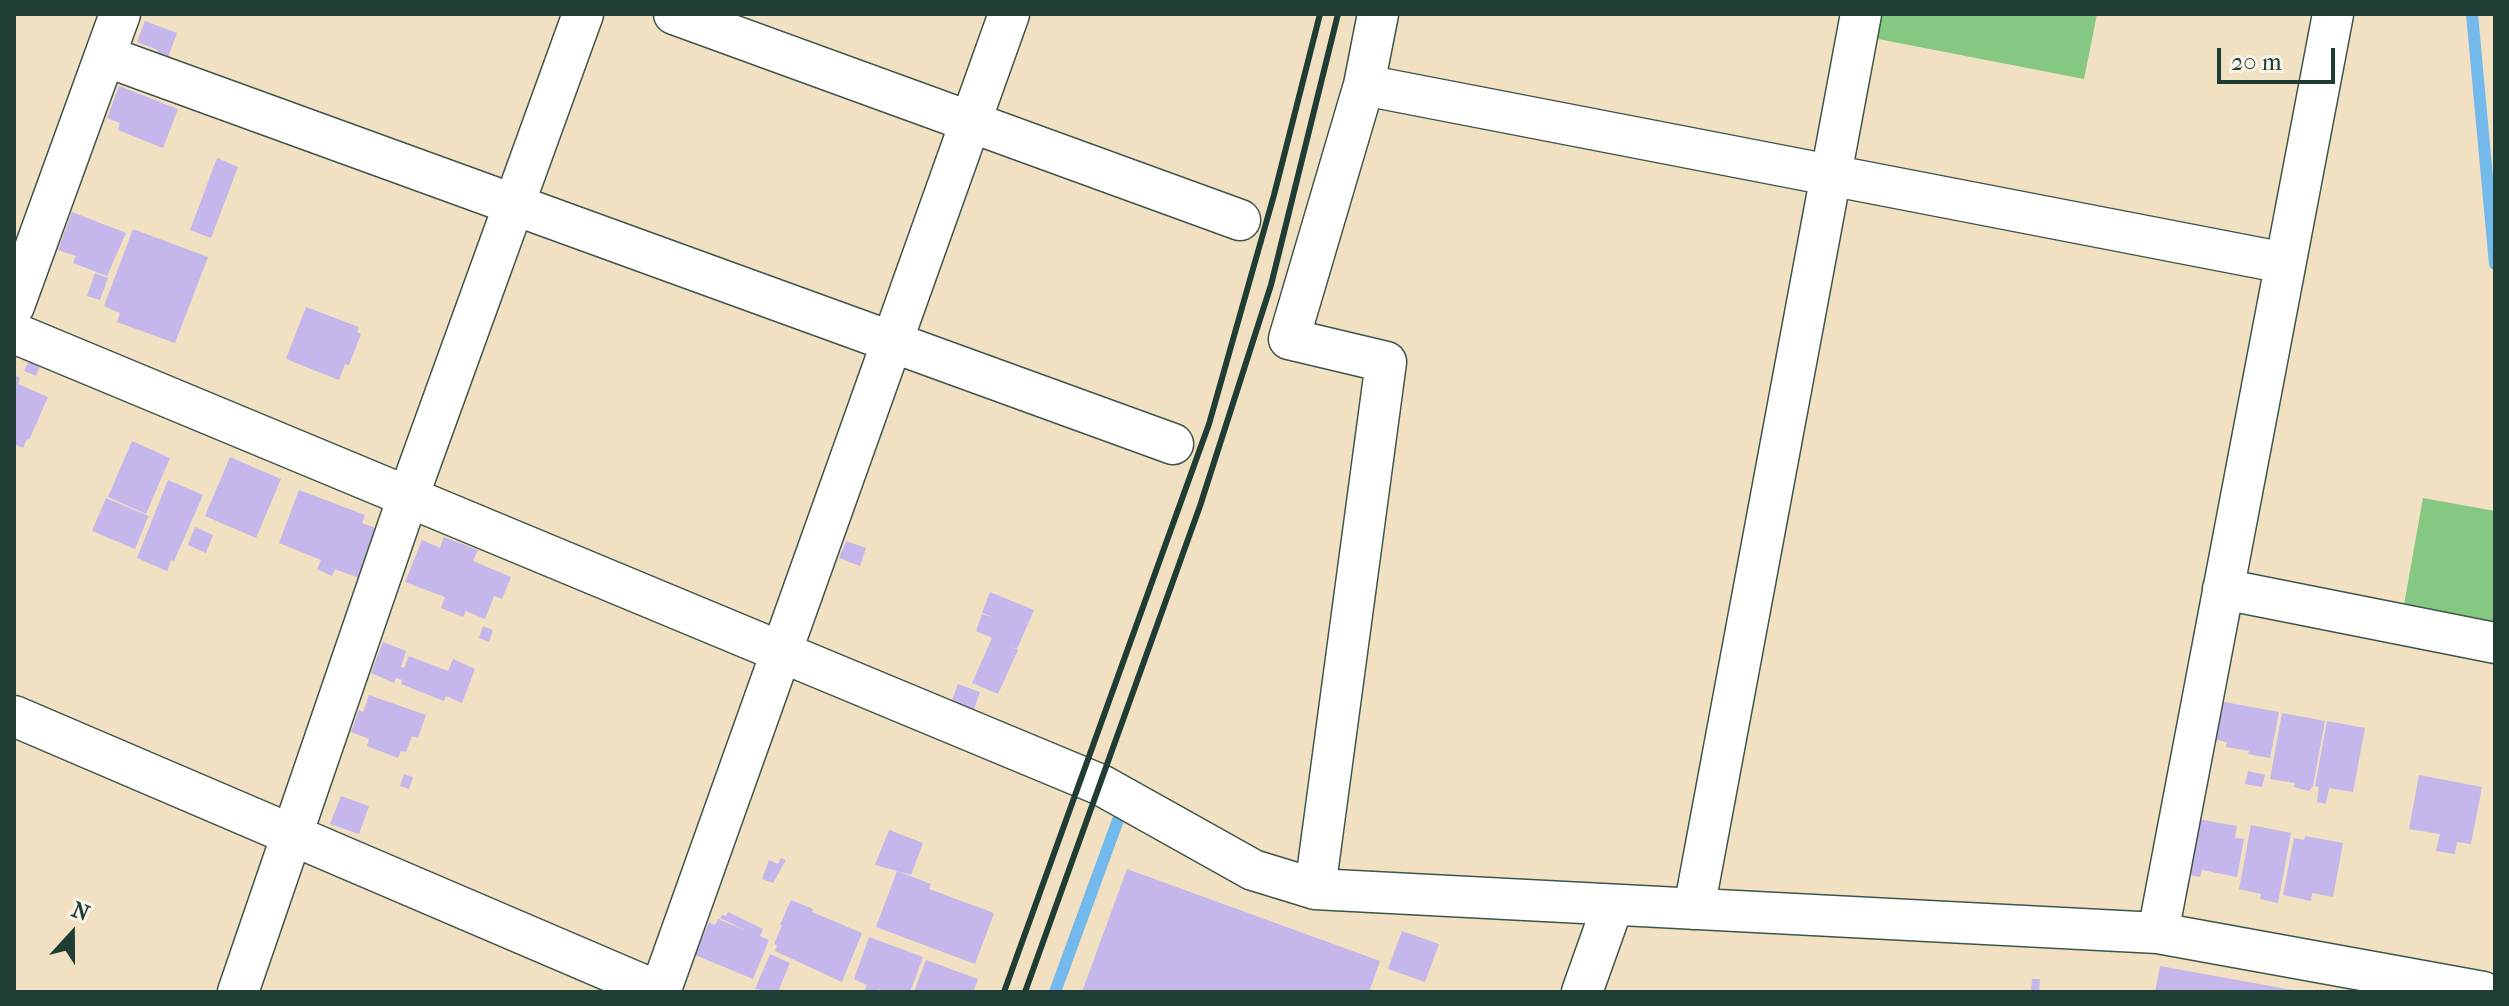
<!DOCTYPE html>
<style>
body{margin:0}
#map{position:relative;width:2509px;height:1006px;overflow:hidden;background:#f1e0c2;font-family:"IM FELL French Canon",serif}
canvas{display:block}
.frame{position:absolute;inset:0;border:16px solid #1f3d34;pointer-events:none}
.north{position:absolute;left:32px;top:894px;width:80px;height:80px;-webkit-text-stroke:6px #f7f3e8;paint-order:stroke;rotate:21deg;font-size:22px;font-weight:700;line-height:32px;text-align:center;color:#1f3d34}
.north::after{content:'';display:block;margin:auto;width:28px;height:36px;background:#1f3d34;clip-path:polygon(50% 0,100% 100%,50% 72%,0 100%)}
.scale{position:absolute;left:2217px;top:48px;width:118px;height:36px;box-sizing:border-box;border:4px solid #1f3d34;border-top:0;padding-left:10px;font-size:24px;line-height:28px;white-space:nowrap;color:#1f3d34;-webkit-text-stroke:6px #f7f3e8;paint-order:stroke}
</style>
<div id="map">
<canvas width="2509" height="1006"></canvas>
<div class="frame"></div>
<div class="north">N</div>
<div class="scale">20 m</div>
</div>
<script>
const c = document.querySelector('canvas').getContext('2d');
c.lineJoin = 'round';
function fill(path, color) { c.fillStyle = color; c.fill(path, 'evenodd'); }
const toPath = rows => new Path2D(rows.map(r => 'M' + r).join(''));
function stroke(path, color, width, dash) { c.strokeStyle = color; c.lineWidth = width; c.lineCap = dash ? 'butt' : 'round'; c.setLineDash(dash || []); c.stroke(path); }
fill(toPath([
 [1878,14,2097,14,2084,79,1873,38],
 [2423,498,2495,511,2495,633,2402,616]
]), '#84c882');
stroke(toPath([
 [2472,14,2495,264],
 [1055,992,1118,820]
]), '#74b9eb', 12);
fill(toPath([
 [145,21,177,33,167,60,155,56,158,50,137,42],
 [119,86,178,109,163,148,118,130,120,123,107,118],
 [217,158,238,167,211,238,190,230],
 [72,212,126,233,107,276,73,263,76,256,58,250],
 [133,229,208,257,175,343,117,322,120,313,104,306],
 [95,273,108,278,100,300,87,296],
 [306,307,359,327,357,332,361,334,349,365,345,364,339,380,286,359],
 [29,361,40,366,36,376,24,371],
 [14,375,20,378,18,384,48,397,29,440,27,439,23,448,14,444],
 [132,441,170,458,146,514,108,497],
 [230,457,281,479,256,538,205,516],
 [168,480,203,495,174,561,171,560,167,571,137,558],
 [299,490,365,515,362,523,378,529,359,578,335,569,332,576,317,569,321,560,279,543],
 [106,498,151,517,148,517,135,549,92,531],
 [195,527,213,535,206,553,188,545],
 [444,537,478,550,473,561,511,577,502,599,494,596,485,619,466,611,463,617,441,608,445,597,405,582,422,540,440,548],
 [846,541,866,548,860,566,839,558],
 [990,592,1034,610,1017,649,1008,646,1018,650,998,694,972,683,992,638,976,631,982,614,996,618,982,613],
 [483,626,493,630,489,642,479,638],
 [383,642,406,651,401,667,404,668,409,656,448,671,453,659,475,669,462,703,446,696,444,701,401,684,402,680,396,678,394,683,371,673],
 [958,684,980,692,974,709,952,700],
 [369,695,426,715,418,738,412,736,406,752,401,751,398,758,367,746,369,739,351,732,359,710,363,712],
 [2213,700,2279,712,2270,758,2248,754,2249,751,2226,747,2227,742,2206,738],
 [2282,713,2325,721,2313,786,2309,791,2294,787,2295,783,2270,779],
 [2327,721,2365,728,2353,792,2329,788,2326,804,2317,802,2319,787,2315,786],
 [2248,771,2265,775,2262,787,2245,784],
 [404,774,413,777,409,789,400,786],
 [2419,775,2482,787,2471,844,2457,842,2455,854,2436,851,2440,834,2409,829],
 [341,796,369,806,359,834,330,824],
 [2192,818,2237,826,2235,838,2244,839,2237,877,2202,870,2200,877,2181,873],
 [2251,825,2291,833,2278,903,2260,899,2261,894,2239,889],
 [889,830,923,843,911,875,875,865],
 [2305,836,2343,843,2333,897,2312,893,2311,901,2283,895,2294,838,2304,840],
 [781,858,786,860,773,883,762,879,769,860,778,864],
 [1127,869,1380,961,1369,992,1082,992],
 [897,871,931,884,929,889,994,913,975,964,876,927],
 [791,900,813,909,812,912,862,933,842,982,775,951,777,945,774,944,782,925,780,925],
 [728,912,763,929,760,936,769,940,753,979,695,955,709,922,715,925,718,919,749,932,720,918,722,915,726,916],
 [1402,931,1439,944,1425,982,1388,969],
 [869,937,923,957,910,992,886,992,879,989,878,992,864,992,867,985,854,979],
 [770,954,790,963,778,992,755,989],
 [926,960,978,979,973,992,914,992],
 [2160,966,2292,990,2292,992,2155,992],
 [2032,979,2040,979,2039,992,2031,992]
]), '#c5b6eb');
const minor = toPath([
 [674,14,1240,220],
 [105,56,1173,444],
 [1364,85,2285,263],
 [14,306,120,14],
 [14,333,1101,785,1253,870,1315,889,2158,933,2483,992],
 [2223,589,2495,643],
 [14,716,659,992],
 [1315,889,1386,362,1289,339,1364,85,1378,14],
 [1694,909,1861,14],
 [2158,933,2333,14],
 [238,992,408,497,583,14],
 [660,992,1009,14],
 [1582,992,1613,905]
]);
stroke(minor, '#3e5549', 43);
stroke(minor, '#fff', 40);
stroke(toPath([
 [1004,992,1209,424,1274,195,1320,14],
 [1025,992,1200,506,1271,285,1338,14]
]), '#1f3d34', 6);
</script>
